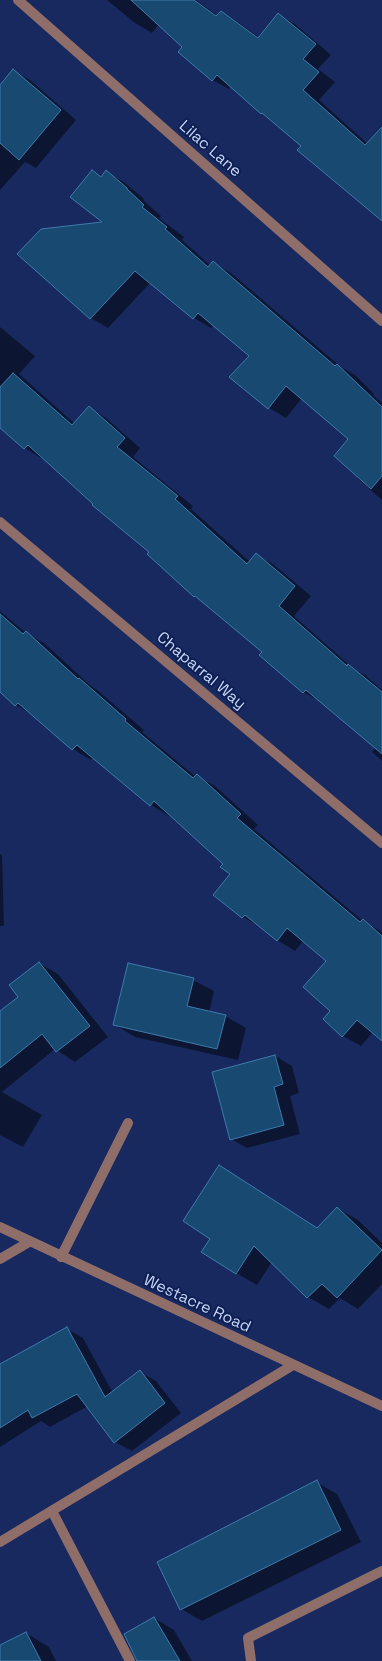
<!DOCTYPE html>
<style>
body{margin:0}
canvas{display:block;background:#17295f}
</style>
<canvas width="382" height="1661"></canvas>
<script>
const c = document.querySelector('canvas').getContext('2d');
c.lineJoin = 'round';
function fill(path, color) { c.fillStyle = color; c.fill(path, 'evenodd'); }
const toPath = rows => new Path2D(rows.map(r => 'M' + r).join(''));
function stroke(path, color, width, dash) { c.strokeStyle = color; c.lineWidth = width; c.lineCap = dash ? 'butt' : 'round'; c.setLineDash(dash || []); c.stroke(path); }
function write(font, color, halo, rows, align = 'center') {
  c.font = font + ' "Space Grotesk",sans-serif'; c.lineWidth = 4; c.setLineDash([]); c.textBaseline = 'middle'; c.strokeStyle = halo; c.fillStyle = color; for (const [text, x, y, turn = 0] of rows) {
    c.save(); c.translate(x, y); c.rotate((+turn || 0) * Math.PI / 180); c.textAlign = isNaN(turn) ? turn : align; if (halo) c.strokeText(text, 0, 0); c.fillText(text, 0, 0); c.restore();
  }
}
fill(toPath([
 [107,0,196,0,218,16,222,12,238,22,260,38,279,15,295,24,331,55,318,69,335,82,319,100,368,144,382,137,382,219,302,146,269,118,261,113,231,86,229,89,212,80,184,47,159,24,152,33,135,23],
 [14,71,30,80,76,120,36,168,25,162,0,190,0,87],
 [92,171,102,177,106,172,124,182,144,199,143,200,161,216,159,218,184,237,182,240,211,266,213,263,231,273,341,367,355,375,374,394,373,395,382,403,382,500,357,478,358,476,349,439,302,398,286,418,269,408,250,356,214,325,211,328,194,318,151,282,108,328,91,318,105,223],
 [0,327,35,356,19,374,75,424,89,408,106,418,140,448,133,457,193,506,191,509,250,562,256,555,273,564,311,596,294,616,355,670,365,675,382,690,382,761,372,752,376,747,320,701,303,692,263,652,203,601,194,596,151,552,43,456,41,458,25,448,0,427],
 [0,611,26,633,44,643,91,686,97,690,144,730,142,732,196,777,197,776,215,786,258,825,254,829,363,921,382,932,382,1039,373,1032,361,1046,343,1036,332,1011,328,960,304,940,295,951,277,940,261,927,243,917,215,894,232,874,225,863,170,814,169,816,151,805,93,757,91,760,73,749,33,715,16,705,0,690],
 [0,854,2,855,4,926,0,926],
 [39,963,58,974,108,1037,75,1062,55,1049,2,1092,42,1115,23,1147,0,1135,0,1012,19,997],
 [193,980,214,991,209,1013,225,1016,246,1028,238,1060,135,1037,115,1025],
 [275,1056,292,1066,299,1093,290,1096,300,1134,247,1148,231,1139],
 [219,1166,318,1229,337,1208,358,1220,382,1243,382,1284,358,1309,340,1298,329,1309,308,1297,272,1262,257,1285,236,1273,212,1238],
 [67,1329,83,1338,113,1393,140,1372,156,1381,181,1413,132,1451,115,1442,88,1406,50,1427,41,1421,0,1447,0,1365],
 [316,1482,337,1494,361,1542,202,1621,181,1609],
 [154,1618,174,1630,192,1661,138,1661],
 [26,1633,49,1647,56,1661,0,1661,0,1646]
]), '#0007');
const building = toPath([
 [131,0,194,0,216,16,221,11,258,38,278,13,316,44,303,59,319,72,303,90,365,145,382,127,382,221,297,150,301,146,262,113,261,114,217,75,212,81,178,52,182,47,131,0],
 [13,69,61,110,19,160,0,143,0,85,13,69],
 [92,170,101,177,106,170,127,188,127,189,144,205,142,207,167,227,165,229,208,267,213,261,335,366,337,364,382,407,382,476,371,489,334,456,348,439,286,386,268,409,229,377,249,356,198,313,193,319,135,271,90,319,17,254,41,229,102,222,70,197,92,170],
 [13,373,72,425,89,406,125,438,117,447,178,496,175,499,247,564,256,553,295,586,279,606,347,666,348,664,382,692,382,754,306,690,303,693,259,655,262,652,195,596,194,597,147,554,149,552,92,505,93,504,28,445,24,449,0,428,0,387,13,373],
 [0,614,23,634,26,631,78,679,79,678,126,719,125,721,193,778,197,774,241,814,237,818,360,922,363,919,382,936,382,1041,357,1020,342,1037,323,1019,330,1011,303,987,326,961,287,928,277,941,245,915,242,918,213,895,230,874,220,867,223,864,154,801,150,806,77,745,72,750,18,703,15,706,0,692,0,614],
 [39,962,90,1026,56,1052,42,1034,0,1068,0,1011,18,997,9,985,39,962],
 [128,963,194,978,187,1006,226,1015,217,1049,113,1025,128,963],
 [275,1055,283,1084,274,1087,284,1125,230,1140,212,1072,275,1055],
 [219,1165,317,1228,337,1207,382,1250,337,1298,322,1284,307,1298,254,1246,236,1274,201,1252,210,1239,183,1221,219,1165],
 [67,1327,105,1397,140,1370,165,1403,114,1443,77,1394,32,1418,28,1410,0,1428,0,1364,67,1327],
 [317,1480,341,1530,180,1610,157,1562,317,1480],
 [154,1617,180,1661,137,1661,124,1634,154,1617],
 [26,1632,41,1661,0,1661,0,1645,26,1632]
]);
fill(building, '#184a71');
stroke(building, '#3f7aab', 1);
stroke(toPath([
 [52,1511,130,1661],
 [0,1542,293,1365],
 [251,1661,248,1638,382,1571]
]), '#8f6d69', 10);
stroke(toPath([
 [18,0,382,321],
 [0,522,382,843],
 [0,1227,382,1406],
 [61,1257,128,1123],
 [0,1259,29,1242]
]), '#8f6d69', 10);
write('16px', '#c6d5f7', '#0e1f53', [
 ["Lilac Lane",210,149,41],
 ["Chaparral Way",201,671,40],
 ["Westacre Road",197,1304,25]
]);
</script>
